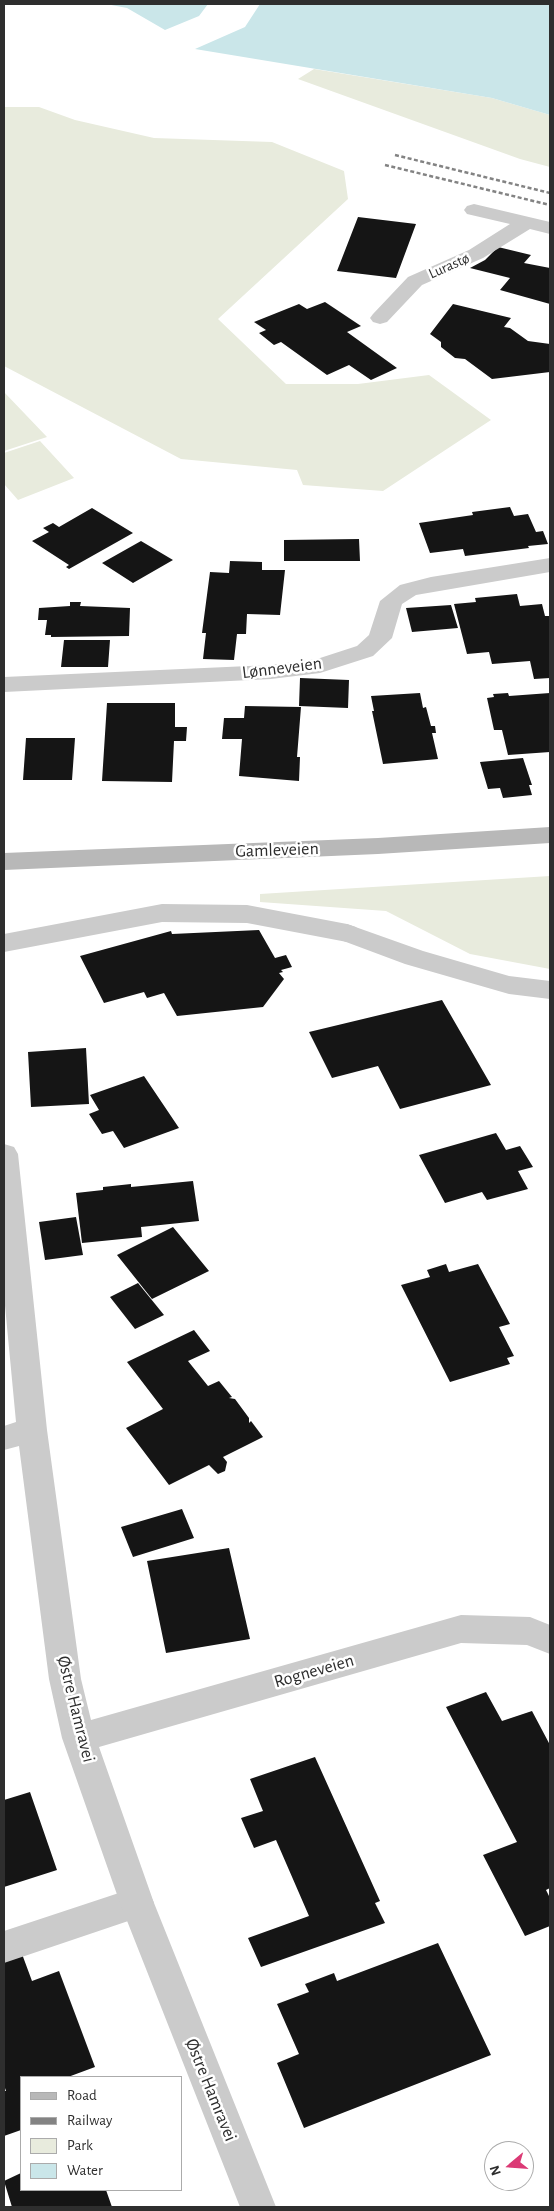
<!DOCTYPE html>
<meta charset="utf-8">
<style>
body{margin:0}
#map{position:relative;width:554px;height:2211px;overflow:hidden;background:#fff;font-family:"Alegreya Sans",sans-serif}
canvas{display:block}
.frame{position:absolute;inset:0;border:5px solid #2e2e2e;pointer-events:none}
.legend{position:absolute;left:20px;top:2076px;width:162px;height:115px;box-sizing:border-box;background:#fff;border:1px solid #ababab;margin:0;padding:6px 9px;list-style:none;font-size:15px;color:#2e2e2e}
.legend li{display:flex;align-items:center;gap:10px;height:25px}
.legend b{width:25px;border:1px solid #ababab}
.north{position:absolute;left:484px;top:2141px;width:50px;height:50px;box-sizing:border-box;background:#fff;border:1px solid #ababab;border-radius:50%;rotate:252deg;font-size:14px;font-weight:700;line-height:20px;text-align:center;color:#2e2e2e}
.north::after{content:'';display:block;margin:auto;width:18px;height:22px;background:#db3a75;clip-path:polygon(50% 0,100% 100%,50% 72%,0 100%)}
</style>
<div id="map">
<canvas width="554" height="2211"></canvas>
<div class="frame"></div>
<ul class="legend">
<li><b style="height:6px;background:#b8b8b8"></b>Road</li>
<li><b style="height:6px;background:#838383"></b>Railway</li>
<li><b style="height:14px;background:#e8ebdd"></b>Park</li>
<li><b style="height:14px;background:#cae6e9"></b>Water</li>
</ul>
<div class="north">N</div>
</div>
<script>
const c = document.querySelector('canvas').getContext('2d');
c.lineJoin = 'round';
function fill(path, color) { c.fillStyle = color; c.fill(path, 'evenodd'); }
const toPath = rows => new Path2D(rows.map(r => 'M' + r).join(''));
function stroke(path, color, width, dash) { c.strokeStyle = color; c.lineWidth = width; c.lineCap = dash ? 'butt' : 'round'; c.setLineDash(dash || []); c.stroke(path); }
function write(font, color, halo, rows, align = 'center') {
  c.font = font + ' "Alegreya Sans",sans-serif'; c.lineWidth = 5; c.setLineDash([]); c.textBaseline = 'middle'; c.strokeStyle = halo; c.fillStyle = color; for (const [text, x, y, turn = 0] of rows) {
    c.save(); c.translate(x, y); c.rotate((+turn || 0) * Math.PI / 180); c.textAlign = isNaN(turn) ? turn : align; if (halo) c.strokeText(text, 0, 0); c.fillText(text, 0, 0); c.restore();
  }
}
fill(toPath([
 [314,69,492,98,550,115,550,167,520,159,298,79],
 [4,107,39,107,75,120,154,138,272,142,344,171,348,199,218,319,286,384,358,384,429,375,491,420,383,491,303,485,297,470,181,459,4,366],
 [4,392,47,437,4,451],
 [40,441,74,478,18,500,4,484,4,453],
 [550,876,550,969,470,954,386,911,260,902,260,894]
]), '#e8ebdd');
fill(toPath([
 [106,4,208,4,199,16,165,30,127,8],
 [260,4,550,4,550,115,492,98,195,49,245,27]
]), '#cae6e9');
fill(toPath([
 [358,217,416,224,396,278,337,271],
 [498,247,531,255,524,263,550,268,550,304,500,290,510,278,470,268,485,260],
 [325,302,361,326,347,332,397,368,371,380,349,365,327,375,281,342,274,345,259,333,266,330,254,322,299,304,307,309],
 [453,304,511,318,504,327,510,328,528,341,550,344,550,372,492,379,465,359,455,358,441,347,441,342,430,334],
 [510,507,514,516,528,514,536,532,543,531,548,544,528,546,529,548,465,556,463,549,430,553,419,523,473,515,472,512],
 [92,508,133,533,69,569,66,567,69,565,32,541,49,532,43,528,53,523,59,527],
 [359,539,360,561,284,561,284,540],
 [141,541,173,560,133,583,102,563],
 [230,561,262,562,262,570,285,570,280,615,247,614,246,634,237,634,234,660,203,659,206,633,202,633,210,572,229,573],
 [517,594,520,606,542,604,545,616,549,616,550,678,534,679,530,661,492,664,489,652,467,654,454,604,476,602,475,598],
 [70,602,81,602,80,606,130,608,129,636,51,637,51,635,45,635,47,620,38,620,39,608,70,606],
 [451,605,458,628,412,632,406,608],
 [64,640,110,640,108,667,61,667],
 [300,678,349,680,348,708,299,706],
 [420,693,423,708,426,707,431,726,435,726,436,733,432,733,438,759,383,764,372,711,374,711,371,696],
 [508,693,509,696,550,693,550,752,508,755,502,730,494,730,487,698,494,697,493,694],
 [107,703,175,703,175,727,187,727,186,741,174,741,172,782,102,781],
 [245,706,301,707,297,757,300,757,299,781,239,776,242,739,222,739,224,718,244,718],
 [26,738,75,738,72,780,23,780],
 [523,758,532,785,529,785,532,795,503,798,500,788,488,789,480,762],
 [259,930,275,958,286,955,292,967,281,970,283,972,279,973,284,979,263,1007,177,1016,164,993,147,998,144,992,104,1003,80,956,171,931,172,934],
 [442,1000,491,1085,400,1109,378,1066,332,1078,309,1032],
 [86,1048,89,1104,31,1107,28,1052],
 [144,1076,179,1128,124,1148,113,1131,102,1134,89,1114,99,1110,90,1095],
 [496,1133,506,1150,520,1146,533,1167,518,1171,528,1189,487,1200,482,1192,445,1203,419,1155],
 [193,1181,199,1221,141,1227,142,1237,82,1243,76,1193,103,1190,103,1187,131,1184,131,1187],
 [76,1217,83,1255,45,1260,39,1222],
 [173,1227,209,1271,152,1299,117,1255],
 [446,1264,449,1272,478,1264,510,1324,499,1327,514,1356,507,1358,510,1364,450,1382,401,1285,430,1277,427,1270],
 [138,1283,164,1315,135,1329,110,1297],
 [194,1330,210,1351,188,1361,208,1386,219,1381,232,1397,229,1398,235,1399,249,1418,249,1423,251,1421,263,1437,223,1457,227,1462,225,1471,218,1474,209,1465,169,1485,126,1428,163,1409,127,1362],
 [182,1509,194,1538,133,1557,121,1527],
 [229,1548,250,1639,166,1653,147,1561],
 [486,1692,502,1721,532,1711,550,1745,550,1888,546,1890,550,1898,550,1926,525,1936,483,1855,517,1842,446,1707],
 [315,1757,380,1901,375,1903,385,1923,261,1967,248,1938,309,1916,276,1840,254,1848,241,1818,263,1811,250,1779],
 [30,1792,57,1870,4,1887,4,1800],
 [438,1943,491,2055,304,2128,277,2063,299,2054,277,2004,309,1992,305,1984,334,1973,337,1981],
 [22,1954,32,1981,59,1971,95,2067,68,2077,21,2077,21,2130,4,2136,4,2091,6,2091,4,2085,4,1960],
 [21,2173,21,2190,106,2190,112,2207,12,2207,4,2181]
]), '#151515');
fill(toPath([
 [162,904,247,905,347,924,356,927,360,933,356,939,347,942,247,923,162,922,4,952,4,934,162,904],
 [137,1887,149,1892,154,1903,149,1914,4,1963,4,1931,137,1887]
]), '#cbcbcb');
fill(toPath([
 [474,204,550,222,550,234,530,229,483,258,422,285,387,322,380,324,373,322,370,318,373,314,408,277,469,250,510,224,467,214,464,210,467,206,474,204],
 [550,558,550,572,416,595,402,604,392,638,373,656,320,673,271,679,4,692,4,677,271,665,317,659,357,646,369,635,380,601,400,585,431,577,550,558],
 [347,924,423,951,509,976,550,981,550,999,509,994,405,964,338,939,334,933,338,927,347,924],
 [4,1144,14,1147,18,1154,47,1430,81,1679,91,1720,461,1615,530,1617,550,1625,550,1654,527,1645,461,1643,99,1747,154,1903,276,2207,240,2207,120,1903,62,1738,49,1679,19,1446,4,1450,4,1426,16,1422,4,1295,4,1144]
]), '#cbcbcb');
fill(toPath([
 [550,827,550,843,378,854,4,870,4,853,378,838,550,827]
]), '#b8b8b8');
stroke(toPath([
 [395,155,550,193],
 [385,165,550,205]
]), '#838383', 2.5, [4, 2.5]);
write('15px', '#2e2e2e', '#fff', [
 ["Lurastø",449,266,-24]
]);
write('18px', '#2e2e2e', '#fff', [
 ["Lønneveien",282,668,-7],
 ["Gamleveien",277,850,-2],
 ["Rogneveien",314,1671,-16],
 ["Østre Hamravei",76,1709,76],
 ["Østre Hamravei",211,2090,68]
]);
</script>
